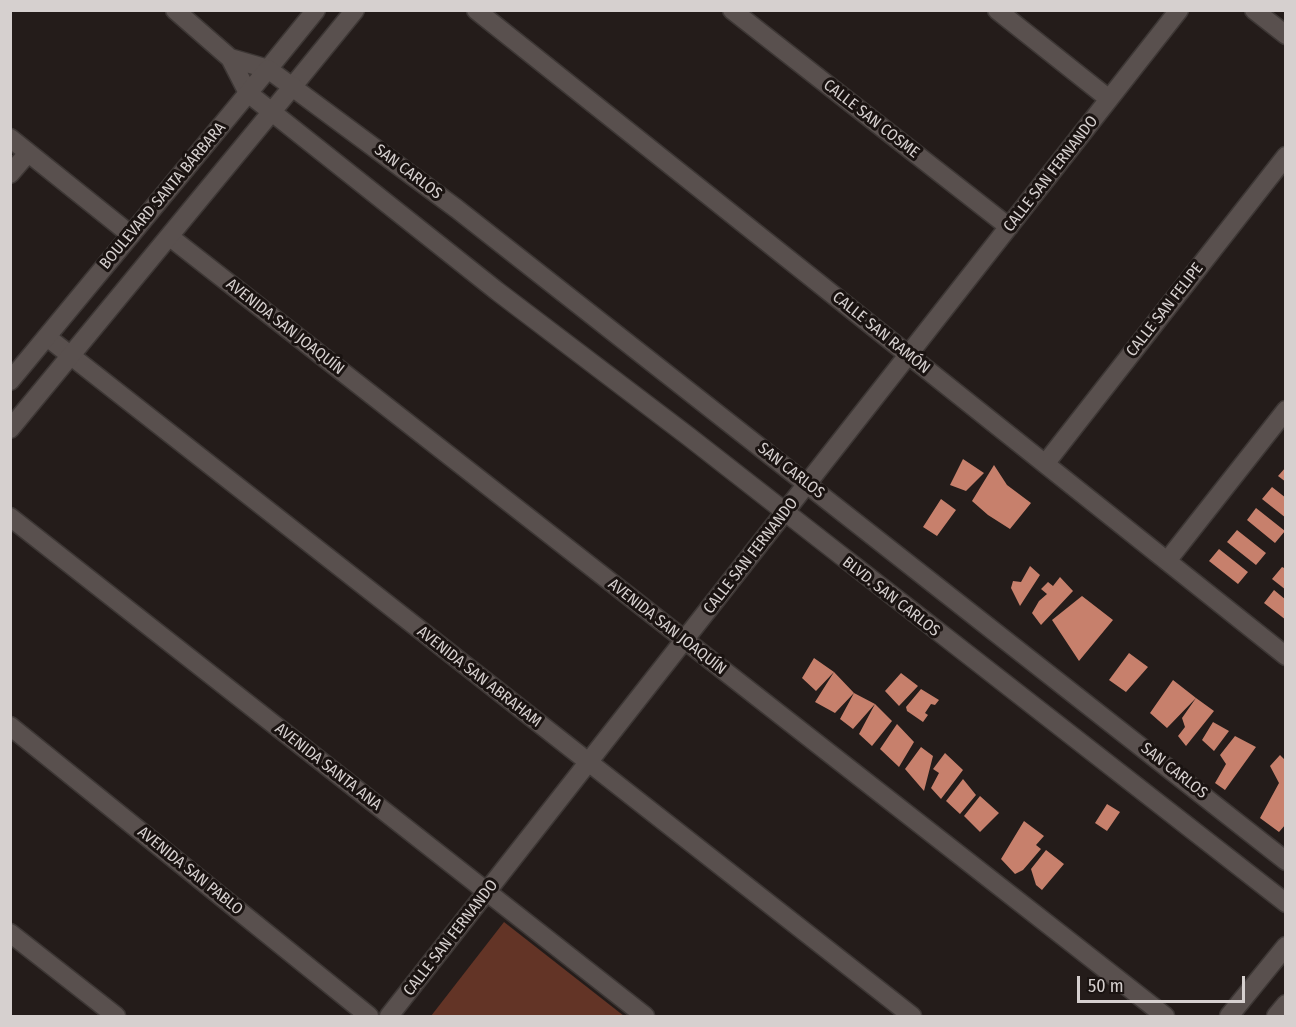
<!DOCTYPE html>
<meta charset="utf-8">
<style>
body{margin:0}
#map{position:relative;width:1296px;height:1027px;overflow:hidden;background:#241c1a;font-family:"Fira Sans Condensed",sans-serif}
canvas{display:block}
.frame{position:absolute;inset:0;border:12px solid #d6d0cf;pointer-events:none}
.scale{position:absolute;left:1077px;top:976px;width:168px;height:27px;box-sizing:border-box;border:3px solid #d6d0cf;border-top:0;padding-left:8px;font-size:18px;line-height:21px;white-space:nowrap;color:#d6d0cf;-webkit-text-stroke:4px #1a1311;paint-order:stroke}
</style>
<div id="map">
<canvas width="1296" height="1027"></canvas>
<div class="frame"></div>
<div class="scale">50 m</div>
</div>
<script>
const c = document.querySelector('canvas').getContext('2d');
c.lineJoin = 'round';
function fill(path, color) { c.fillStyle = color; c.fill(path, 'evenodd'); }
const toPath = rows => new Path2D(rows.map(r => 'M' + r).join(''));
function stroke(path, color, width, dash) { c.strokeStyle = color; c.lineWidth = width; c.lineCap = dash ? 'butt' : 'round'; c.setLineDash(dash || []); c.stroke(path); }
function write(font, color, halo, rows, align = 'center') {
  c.font = font + ' "Fira Sans Condensed",sans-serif'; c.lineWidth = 6; c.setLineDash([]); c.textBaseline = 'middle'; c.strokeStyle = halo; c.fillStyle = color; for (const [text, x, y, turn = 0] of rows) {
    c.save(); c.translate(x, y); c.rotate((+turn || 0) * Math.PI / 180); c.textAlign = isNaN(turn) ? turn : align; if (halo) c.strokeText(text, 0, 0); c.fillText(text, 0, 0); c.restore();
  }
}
fill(toPath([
 [504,922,624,1016,431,1016]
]), '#633426');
fill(toPath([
 [963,459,984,473,966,491,950,485],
 [994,465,1007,485,1031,503,1010,529,988,515,972,501],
 [1286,467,1286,482,1278,476],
 [1272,487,1286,498,1286,518,1262,499],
 [941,499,956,510,937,536,923,527],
 [1256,508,1285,531,1275,543,1247,520],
 [1237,530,1266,553,1256,565,1227,542],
 [1219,549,1248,572,1238,584,1209,561],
 [1030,566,1040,575,1020,606,1011,588,1013,581,1021,582],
 [1282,567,1286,569,1286,590,1272,579],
 [1060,577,1073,591,1041,625,1032,613,1039,601,1047,594,1041,589,1048,582,1053,586],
 [1274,590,1286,600,1286,620,1264,603],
 [1082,596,1113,620,1079,661,1052,620],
 [1129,653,1148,667,1126,692,1109,680],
 [814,658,834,672,854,693,835,713,815,702,834,672,816,691,802,678],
 [901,673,918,686,899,706,885,691],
 [1173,680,1196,698,1167,728,1150,713],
 [921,689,939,700,935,705,931,704,925,713,928,715,923,722,907,711,906,707],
 [854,693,875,704,892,721,872,746,859,734,875,704,853,729,840,719],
 [1196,698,1214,711,1186,746,1178,736,1185,727,1182,718],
 [1213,722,1229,731,1214,751,1202,740],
 [897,724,914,742,899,767,880,749],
 [1235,736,1256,747,1225,790,1215,783,1226,764,1220,755],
 [921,747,933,756,924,791,905,769],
 [945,753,963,770,941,799,931,788,939,773,933,769],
 [1280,755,1286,761,1286,824,1279,832,1260,818,1279,783,1270,766],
 [963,779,976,795,960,814,946,801],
 [980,796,999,813,980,832,964,816],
 [1107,804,1120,812,1107,831,1095,823],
 [1024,821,1044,836,1036,845,1041,849,1023,870,1015,874,1001,859],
 [1046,850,1064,864,1042,890,1036,885,1031,869]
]), '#c7806c');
const minor = toPath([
 [175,10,230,58,248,93],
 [476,10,1286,656],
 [732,10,1009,227],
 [997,10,1109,99],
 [1254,10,1286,35],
 [230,58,268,69,316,10],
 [293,86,355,10],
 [10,138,131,235],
 [10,174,28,153],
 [170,237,1165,1016],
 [47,337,912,1016],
 [1045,464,1286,156],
 [10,517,645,1016],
 [1167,561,1286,410],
 [10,726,369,1016],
 [10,933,116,1016],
 [389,1016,1179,10],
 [1229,1016,1286,946],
 [1276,1016,1286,1004]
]);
const secondary = toPath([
 [248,93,497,291,688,436,1286,903],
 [10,381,268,69,457,209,1286,861],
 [10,429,293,86]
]);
stroke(minor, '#3d3735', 21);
stroke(secondary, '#3d3735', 21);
stroke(minor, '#59504e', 18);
stroke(secondary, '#59504e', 18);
write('16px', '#d6d0cf', '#1a1311', [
 ["CALLE SAN COSME",871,119,38],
 ["SAN CARLOS",408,172,37],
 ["CALLE SAN FERNANDO",1051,174,-52],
 ["BOULEVARD SANTA BÁRBARA",163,196,-50],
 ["CALLE SAN FELIPE",1165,310,-52],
 ["AVENIDA SAN JOAQUÍN",285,327,38],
 ["CALLE SAN RAMÓN",881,333,39],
 ["SAN CARLOS",791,471,38],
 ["CALLE SAN FERNANDO",751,556,-52],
 ["BLVD. SAN CARLOS",891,597,38],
 ["AVENIDA SAN JOAQUÍN",667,627,38],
 ["AVENIDA SAN ABRAHAM",479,677,38],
 ["AVENIDA SANTA ANA",328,767,38],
 ["SAN CARLOS",1174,771,38],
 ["AVENIDA SAN PABLO",190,871,39],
 ["CALLE SAN FERNANDO",451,938,-52]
]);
</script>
